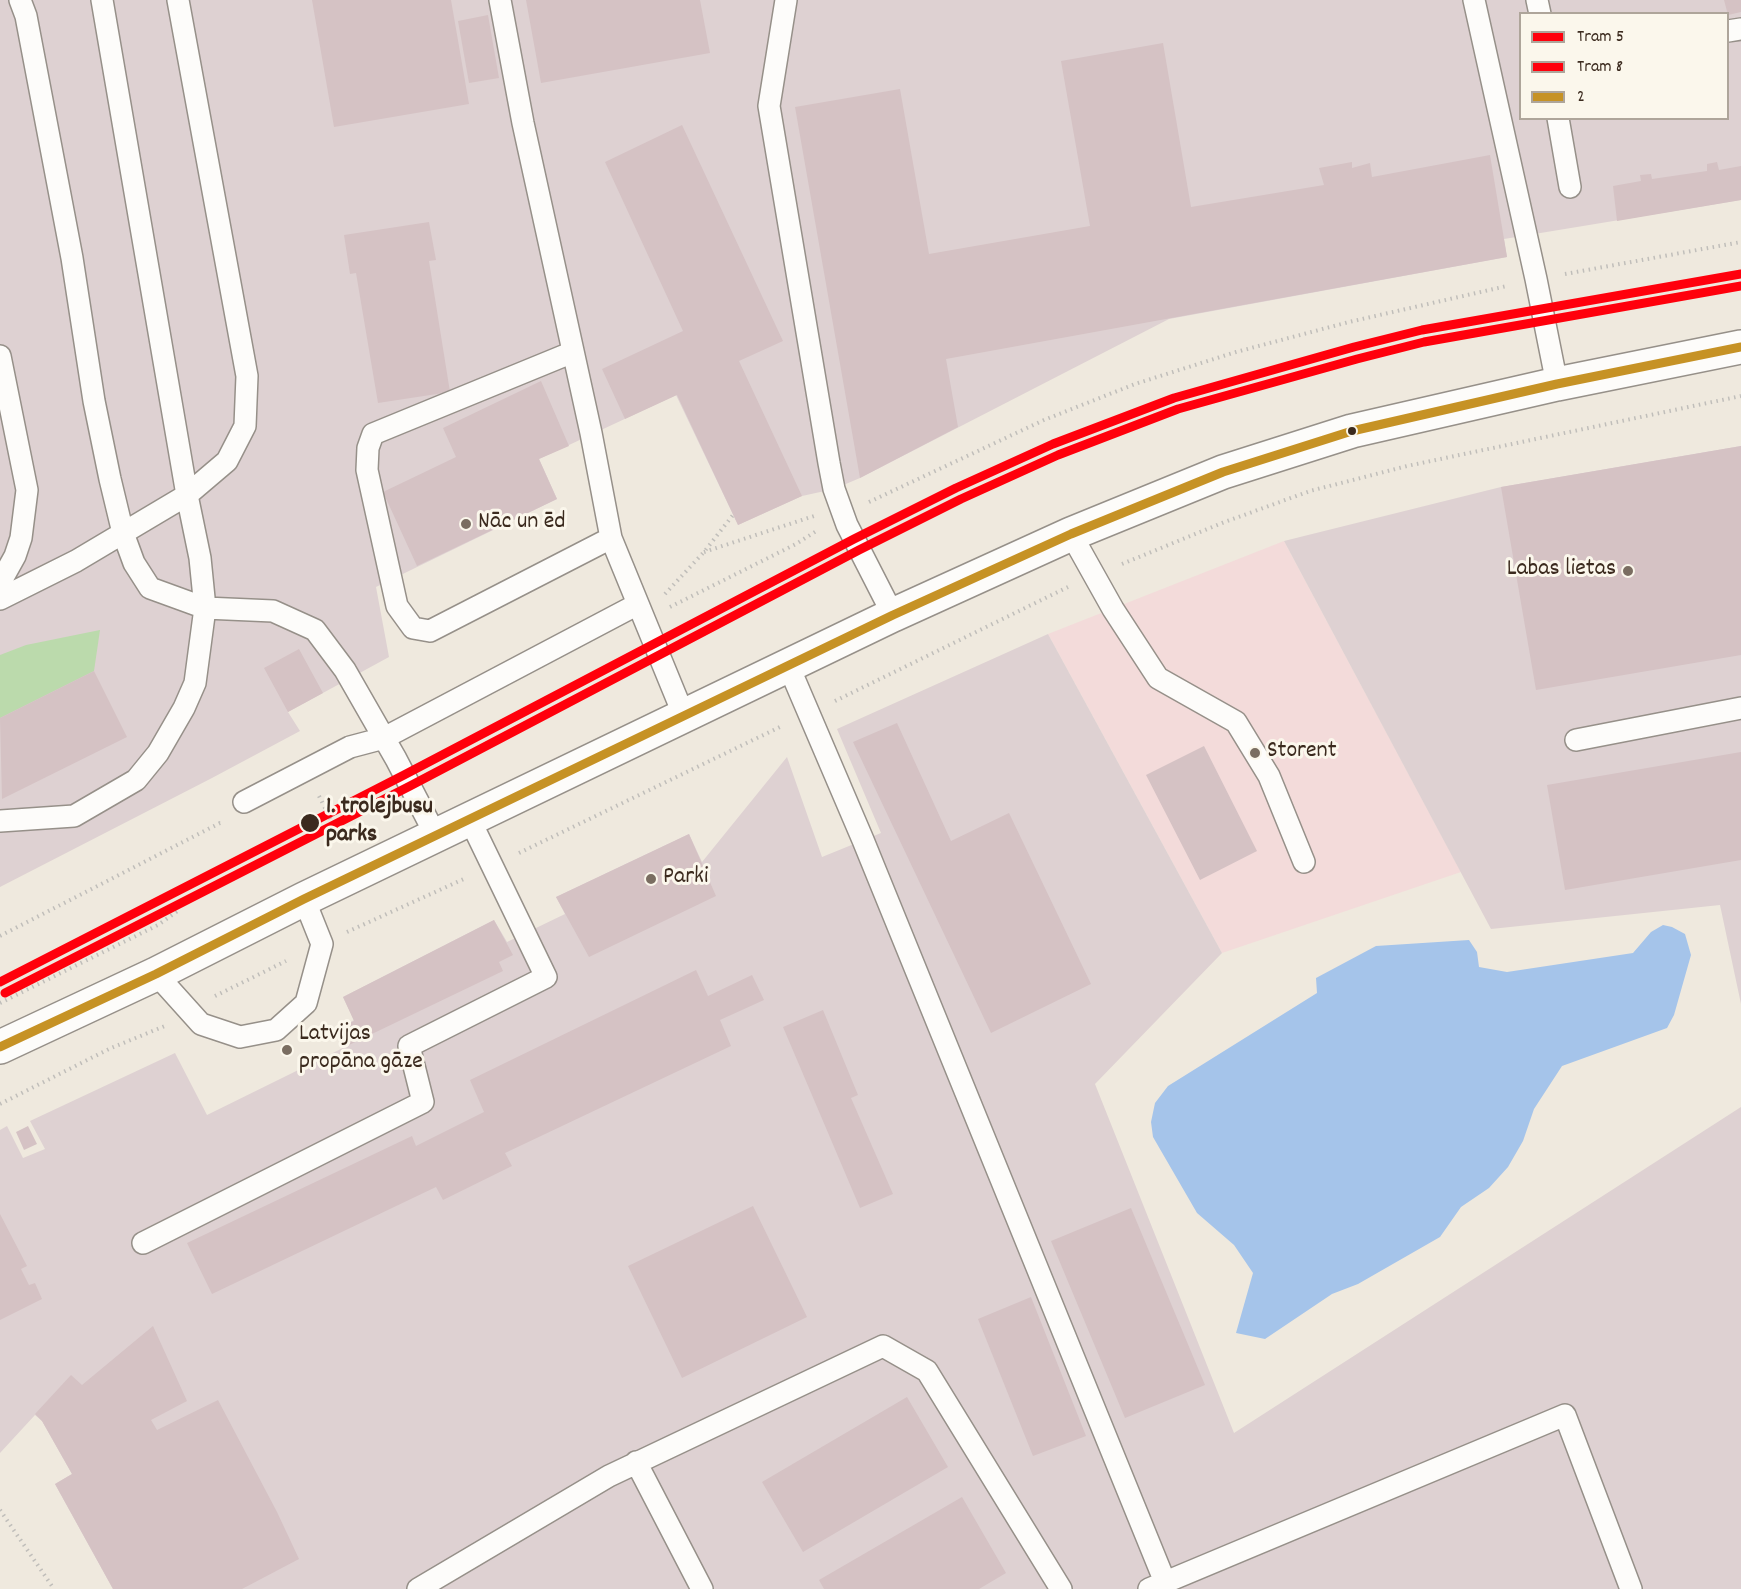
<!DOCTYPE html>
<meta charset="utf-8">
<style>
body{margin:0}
#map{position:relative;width:1741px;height:1589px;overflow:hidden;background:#efe9de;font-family:Dekko,sans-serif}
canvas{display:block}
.legend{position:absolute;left:1519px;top:12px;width:210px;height:108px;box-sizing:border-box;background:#fbf7ec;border:2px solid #aea59a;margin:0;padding:8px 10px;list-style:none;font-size:18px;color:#3b2a1e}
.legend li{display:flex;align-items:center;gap:12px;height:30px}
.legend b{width:30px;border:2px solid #aea59a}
</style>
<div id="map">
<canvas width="1741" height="1589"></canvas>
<ul class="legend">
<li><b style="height:8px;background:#ff000c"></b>Tram 5</li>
<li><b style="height:8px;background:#ff000c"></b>Tram 8</li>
<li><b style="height:8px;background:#c69225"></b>2</li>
</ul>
</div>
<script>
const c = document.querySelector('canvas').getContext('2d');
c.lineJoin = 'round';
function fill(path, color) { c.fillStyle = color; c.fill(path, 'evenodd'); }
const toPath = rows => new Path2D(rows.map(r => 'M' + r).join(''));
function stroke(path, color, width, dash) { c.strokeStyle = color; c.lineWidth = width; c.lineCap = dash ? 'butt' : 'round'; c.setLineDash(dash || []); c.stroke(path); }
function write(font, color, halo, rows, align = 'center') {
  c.font = font + ' Dekko,sans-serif'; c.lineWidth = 6; c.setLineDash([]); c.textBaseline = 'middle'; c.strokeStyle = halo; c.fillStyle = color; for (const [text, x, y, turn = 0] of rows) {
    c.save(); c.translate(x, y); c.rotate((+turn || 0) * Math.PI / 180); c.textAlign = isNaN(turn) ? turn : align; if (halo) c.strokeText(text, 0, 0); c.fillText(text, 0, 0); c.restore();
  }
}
fill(toPath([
 [1284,541,1461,872,1222,953,1048,634]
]), '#f3dbda');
fill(toPath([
 [0,0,1741,0,1741,200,1504,239,1507,257,1169,319,860,478,834,489,802,496,738,525,676,395,539,459,557,499,376,587,389,657,288,712,300,731,212,778,0,887],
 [1520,14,1728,14,1728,118,1520,118],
 [1741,446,1741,1004,1720,905,1491,929,1284,541,1501,487],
 [1048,634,1222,953,1095,1084,1234,1433,1741,1107,1741,1589,113,1589,55,1484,72,1474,42,1421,35,1415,0,1453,0,1130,7,1126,23,1158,45,1149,30,1121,175,1053,207,1115,349,1045,340,1028,354,1020,343,997,494,920,507,942,565,914,556,897,689,834,702,862,787,757,822,857,881,833,837,729]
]), '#ded1d2');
fill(toPath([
 [100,630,94,671,0,718,0,655,26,645]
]), '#bbdaac');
fill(toPath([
 [1663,925,1672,927,1685,934,1691,955,1674,1015,1667,1028,1562,1066,1534,1109,1523,1141,1508,1167,1489,1188,1461,1207,1440,1237,1358,1284,1332,1294,1265,1339,1236,1333,1253,1273,1234,1245,1197,1213,1153,1137,1151,1122,1155,1103,1168,1086,1317,993,1316,978,1376,946,1469,940,1477,952,1479,967,1507,972,1633,953,1651,932]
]), '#a5c4ea');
fill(toPath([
 [312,0,451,0,469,104,334,127],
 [526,0,700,0,710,53,541,83],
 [1724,0,1741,0,1741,12,1728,15],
 [488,15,499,78,469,83,458,21],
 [1163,43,1191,207,1324,185,1319,168,1352,162,1352,168,1370,163,1372,177,1490,155,1507,257,946,359,958,427,860,478,795,107,900,89,929,254,1090,226,1061,61],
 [682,125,783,341,739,361,802,496,738,525,677,395,625,419,602,369,683,331,605,162],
 [1717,162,1719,170,1741,166,1741,200,1617,221,1613,186,1641,181,1640,175,1651,174,1652,179,1707,171,1707,164],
 [429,222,436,260,429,261,450,392,378,403,356,273,350,274,344,235],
 [541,381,569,446,539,459,557,499,417,566,383,492,456,457,443,428],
 [1741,446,1741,655,1536,690,1501,487],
 [299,649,323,693,288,712,264,668],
 [94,671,127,737,2,799,0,718],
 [897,723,951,841,1009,813,1091,984,991,1033,853,742],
 [1204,746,1257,851,1200,880,1146,775],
 [1741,752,1741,860,1565,890,1547,785],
 [689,834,716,896,589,957,556,897],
 [494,920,513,955,499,962,503,971,349,1045,340,1028,354,1021,343,997],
 [696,970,708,996,752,975,764,1000,720,1020,731,1046,505,1153,512,1166,443,1200,436,1187,212,1294,187,1243,412,1136,416,1146,484,1112,470,1080],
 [823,1010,858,1095,851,1098,893,1194,860,1208,783,1027],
 [28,1126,37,1144,24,1150,16,1132],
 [753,1206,807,1317,682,1378,628,1266],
 [1131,1208,1205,1385,1125,1418,1051,1241],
 [0,1214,27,1266,21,1269,29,1285,35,1283,42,1299,0,1320],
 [1031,1297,1086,1436,1033,1456,978,1319],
 [153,1326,187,1401,151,1420,157,1430,218,1400,277,1512,299,1559,242,1589,113,1589,55,1484,72,1474,42,1421,35,1414,71,1375,82,1385],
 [907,1397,948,1467,803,1552,762,1482],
 [962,1497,1006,1573,979,1589,824,1589,819,1580]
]), '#d5c2c4');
const service = toPath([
 [20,0,26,16,72,258,94,401,110,479,123,533,134,563,150,588,205,608,273,611,315,630,345,670,396,759,436,836],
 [500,0,523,123,591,433,611,538,684,716],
 [786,0,769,106,829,463,834,489,847,525,893,615],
 [1474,0,1536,279,1557,384],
 [1537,0,1540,14],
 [1728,31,1741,29],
 [1558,118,1570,187],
 [573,352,373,434,368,448,367,470,397,606,413,628,430,631,611,538],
 [0,356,27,490,21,538,15,556,0,583],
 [1071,534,1113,609,1158,678,1236,722,1269,776,1304,862],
 [0,599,76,561,187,495,227,461,245,426,247,376,178,0],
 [789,667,863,840,1165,1582],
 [1576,740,1741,708],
 [244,802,350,747,384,738,638,604],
 [0,821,74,816,136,780,158,753,184,708,195,683,205,608,200,558,187,495,102,0],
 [156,974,201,1024,240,1037,276,1030,306,1003,322,944,304,899],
 [143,1243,423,1102,409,1046,546,977,470,820],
 [636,1462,702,1589],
 [418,1589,609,1476,883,1346,927,1371,1061,1589],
 [1149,1589,1565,1415,1631,1589]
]);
const primary = toPath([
 [0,1047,156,974,304,899,893,615,1071,534,1223,472,1352,431,1557,384,1741,347]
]);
stroke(service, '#969089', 24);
stroke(primary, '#969089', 36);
stroke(toPath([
 [1565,274,1741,242],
 [869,502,1044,420,1135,384,1236,352,1349,322,1507,286],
 [704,552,814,516],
 [1122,564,1222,523,1310,491,1407,466,1741,396],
 [665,594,704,552,733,515],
 [670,607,796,544,818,530],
 [835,701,1068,587],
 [319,796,336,830],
 [519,853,782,726],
 [347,932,466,878],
 [0,936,220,823,224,823],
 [215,996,286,961],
 [0,1003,158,925,179,910],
 [0,1104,111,1048,165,1026],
 [0,1510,54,1589]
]), '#c0beba', 4, [1.5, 4.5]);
stroke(service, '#fdfcfa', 21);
stroke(primary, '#fdfcfa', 33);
stroke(toPath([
 [0,1047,156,974,304,899,893,615,1071,534,1223,472,1352,431,1557,384,1741,347]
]), '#c69225', 9);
stroke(toPath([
 [0,982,404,775,854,539,956,488,1053,444,1174,398,1354,347,1422,330,1741,274]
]), '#ff000c', 9);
stroke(toPath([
 [5,993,410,786,859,550,961,499,1058,455,1178,409,1357,359,1424,342,1741,286]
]), '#ff000c', 9);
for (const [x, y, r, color] of [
 [1352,431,5,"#3b2a1e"],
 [466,524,6,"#7a6d61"],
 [1628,571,6,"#7a6d61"],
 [1255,753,6,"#7a6d61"],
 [310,823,10,"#3b2a1e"],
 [651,879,6,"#7a6d61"],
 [287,1050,6,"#7a6d61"]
]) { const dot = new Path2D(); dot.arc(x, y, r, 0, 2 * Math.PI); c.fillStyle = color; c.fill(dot); stroke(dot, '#fbf7ec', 2); }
write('24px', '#3b2a1e', '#fbf7ec', [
 ["Nāc un ēd",478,524],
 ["Labas lietas",1616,571,"right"],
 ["Storent",1267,753],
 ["Parki",663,879],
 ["Latvijas",299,1036],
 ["propāna gāze",299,1064]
], 'left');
write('bold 24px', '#3b2a1e', '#fbf7ec', [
 ["1. trolejbusu",326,809],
 ["parks",326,837]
], 'left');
</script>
